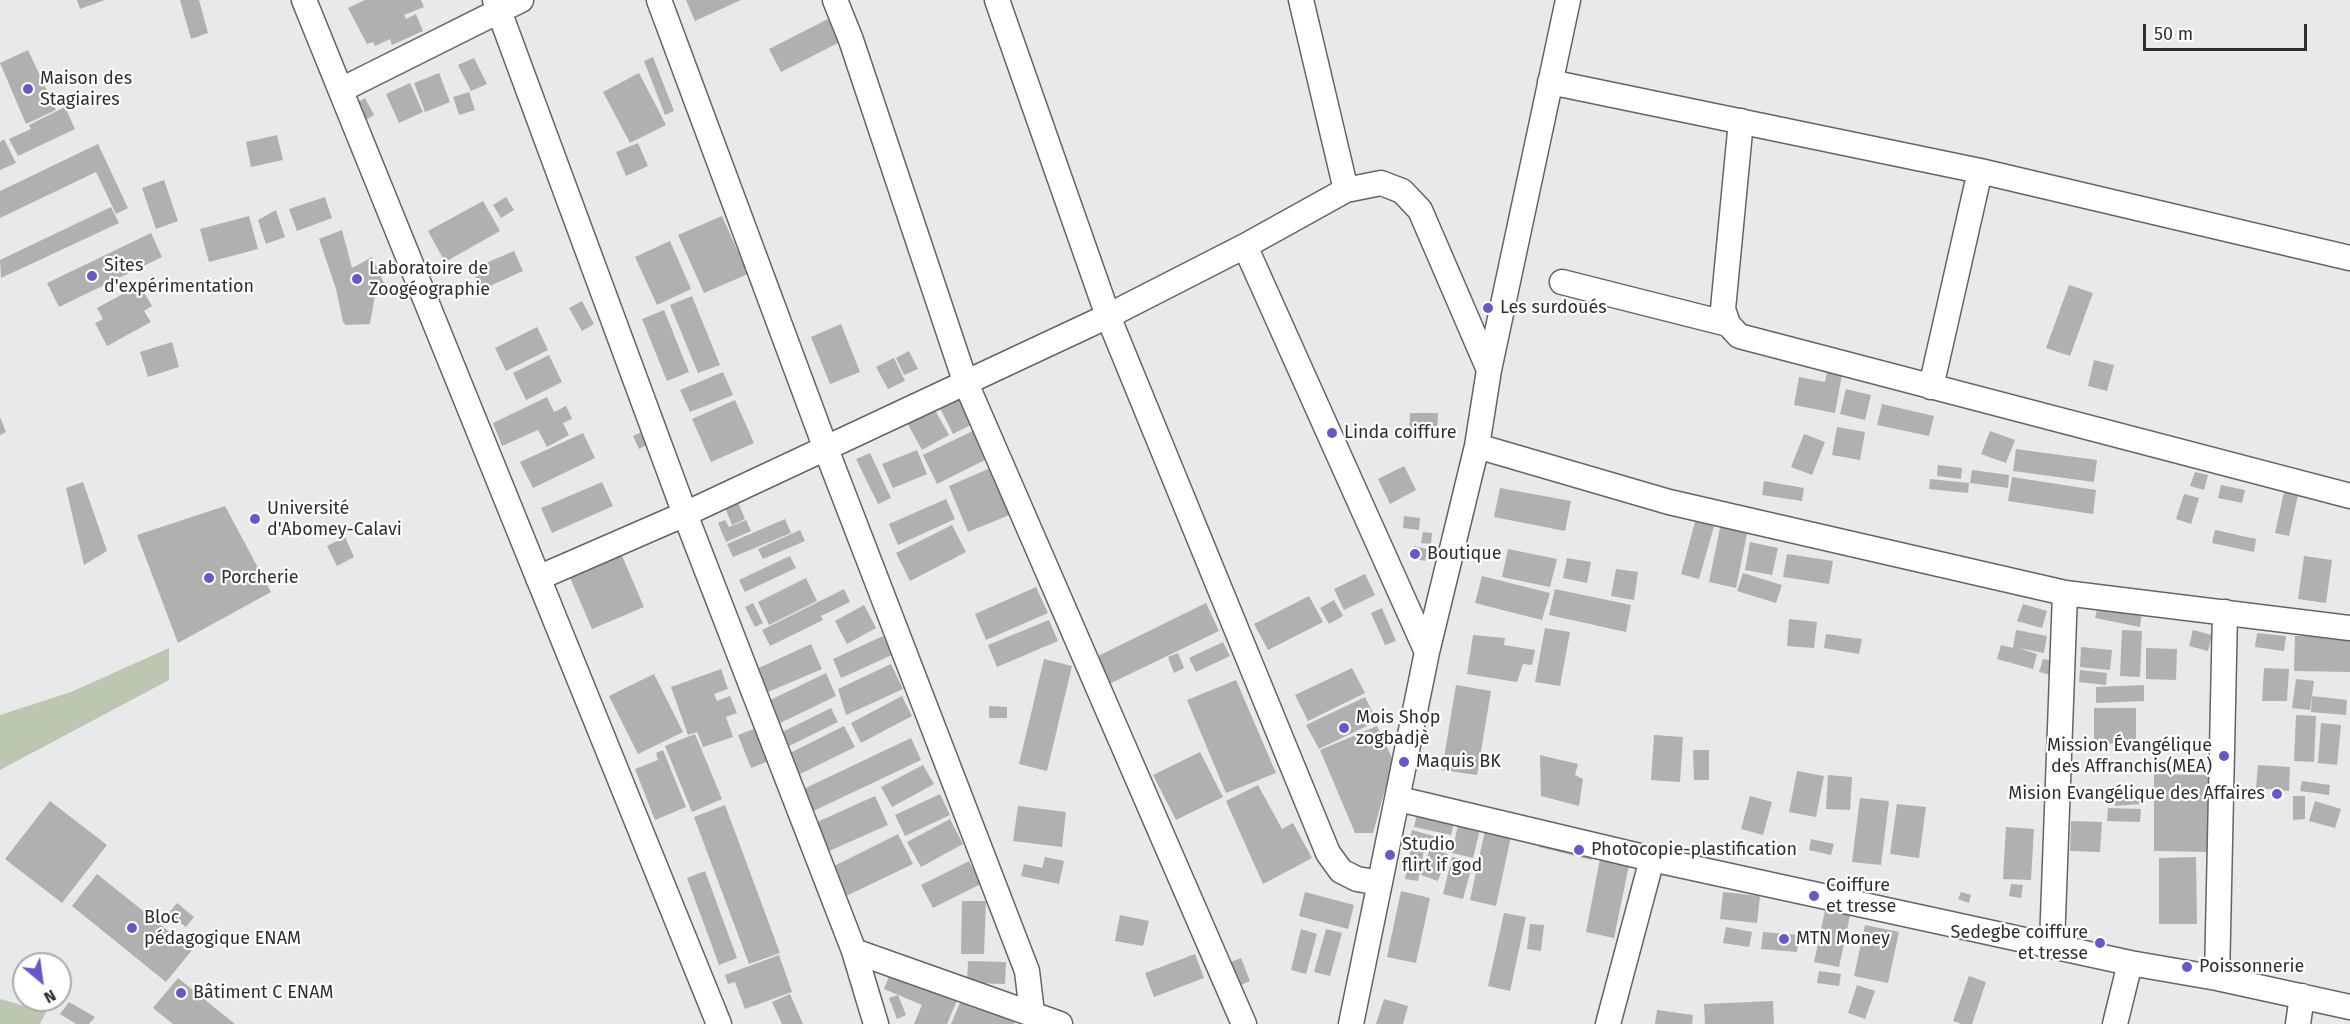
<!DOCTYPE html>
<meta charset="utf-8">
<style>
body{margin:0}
#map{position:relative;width:2350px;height:1024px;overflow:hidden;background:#e8e9ea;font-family:"Fira Sans",sans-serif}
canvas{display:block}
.north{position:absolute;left:12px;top:952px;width:60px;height:60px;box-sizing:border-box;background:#fff;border:2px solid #ababac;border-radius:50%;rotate:151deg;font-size:16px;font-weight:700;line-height:24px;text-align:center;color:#2e2e2f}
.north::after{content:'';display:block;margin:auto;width:21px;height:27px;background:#6856cf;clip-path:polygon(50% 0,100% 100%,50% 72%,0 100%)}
.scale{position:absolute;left:2143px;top:24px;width:164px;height:27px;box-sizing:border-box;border:3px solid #2e2e2f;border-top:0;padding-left:8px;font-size:18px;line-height:21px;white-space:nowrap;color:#2e2e2f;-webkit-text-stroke:4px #fff;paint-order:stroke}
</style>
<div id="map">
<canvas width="2350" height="1024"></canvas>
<div class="north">N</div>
<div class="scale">50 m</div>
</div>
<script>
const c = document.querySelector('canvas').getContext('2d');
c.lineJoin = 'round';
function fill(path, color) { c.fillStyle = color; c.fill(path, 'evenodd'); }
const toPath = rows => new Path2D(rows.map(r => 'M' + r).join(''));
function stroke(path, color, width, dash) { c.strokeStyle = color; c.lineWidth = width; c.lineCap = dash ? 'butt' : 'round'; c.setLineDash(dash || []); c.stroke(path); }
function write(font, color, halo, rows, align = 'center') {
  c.font = font + ' "Fira Sans",sans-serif'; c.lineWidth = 4.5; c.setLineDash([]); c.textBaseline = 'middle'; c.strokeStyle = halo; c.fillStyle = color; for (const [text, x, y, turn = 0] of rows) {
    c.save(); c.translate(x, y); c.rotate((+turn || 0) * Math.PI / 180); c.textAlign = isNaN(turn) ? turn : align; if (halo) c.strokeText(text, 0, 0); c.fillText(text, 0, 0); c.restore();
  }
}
fill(toPath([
 [169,648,169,680,0,770,0,715,71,692],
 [0,999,46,1012,40,1024,0,1024]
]), '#bbc7b0');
fill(toPath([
 [77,0,105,0,80,9],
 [180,0,199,0,208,33,191,39],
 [365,0,421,0,424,7,404,15,406,19,416,14,423,31,392,45,390,39,375,46,373,42,367,44,348,8],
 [686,0,741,0,695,21],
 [830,18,842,41,781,72,769,49],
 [28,50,56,110,26,124,0,63],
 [653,57,674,111,665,115,644,61],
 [474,58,487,84,471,91,458,65],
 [439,73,450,102,425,112,414,83],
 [639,73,666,125,630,143,603,92],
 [410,83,423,112,399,123,386,94],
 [469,92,475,110,459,115,453,97],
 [365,98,374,115,362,122,353,105],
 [65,107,75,129,18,156,9,139,31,129,29,125],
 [277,135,283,160,251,167,246,142],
 [4,139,16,163,0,170,0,142],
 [638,143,648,166,626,176,616,152],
 [98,144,128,208,116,214,96,172,0,218,0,191],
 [164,180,178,221,156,229,142,188],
 [325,197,332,218,297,231,289,209],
 [506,197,514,210,501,218,493,205],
 [483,201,500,231,445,262,428,231],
 [111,207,119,223,1,278,0,260],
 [276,210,285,237,266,244,258,220],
 [249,216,258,249,209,262,200,229],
 [722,216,748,274,704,293,678,235],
 [342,230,352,268,372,257,387,290,375,295,370,324,346,325,343,322,336,289,319,239],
 [151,233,162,257,59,307,47,283],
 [670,241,691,289,657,305,635,257],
 [514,251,523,271,481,290,472,269],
 [2069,285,2093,293,2070,356,2046,348],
 [132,289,134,293,142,289,152,306,144,311,151,322,107,346,95,323,103,319,97,308],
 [692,296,720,365,698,373,670,305],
 [582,301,594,324,582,331,569,308],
 [664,310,689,372,667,381,642,319],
 [841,324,860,372,830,384,811,337],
 [537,327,548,350,506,371,495,348],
 [172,342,179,367,148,377,140,352],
 [909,351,918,369,904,375,896,358],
 [549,355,562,382,526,400,513,373],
 [894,358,905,381,888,389,876,367],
 [2094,360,2114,365,2107,391,2088,386],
 [1828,366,1843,369,1835,413,1794,405,1799,377,1825,382],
 [723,372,733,395,690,412,680,390],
 [1846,389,1871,395,1865,420,1840,414],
 [958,395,973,424,953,434,939,406],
 [547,397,554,412,566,406,572,419,563,423,569,435,547,447,538,430,502,446,493,423],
 [735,400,754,443,711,462,692,419],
 [931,403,949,435,922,450,904,417],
 [1882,404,1934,416,1929,436,1877,425],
 [1410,413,1438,413,1437,438,1409,437],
 [0,417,6,432,0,435],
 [1837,427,1865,432,1860,460,1832,455],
 [979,428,993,456,937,484,923,455],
 [646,430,652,442,639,449,633,436],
 [1990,431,2015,440,2006,463,1981,454],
 [583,433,595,458,533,488,520,462],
 [1804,434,1825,442,1812,475,1791,467],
 [2016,449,2097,460,2094,482,2013,471],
 [917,450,927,474,893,488,882,464],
 [870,453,891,498,878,504,856,459],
 [1938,465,1962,468,1961,479,1937,476],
 [995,466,1014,513,968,532,949,486],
 [1404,466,1416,490,1390,504,1378,479],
 [1972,470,2009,475,2008,488,1970,483],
 [2195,472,2208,475,2204,490,2190,486],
 [2012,477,2096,490,2093,514,2008,501],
 [1930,479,1969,483,1968,493,1929,489],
 [1764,481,1804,488,1802,501,1762,495],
 [83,482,107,551,84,565,66,488],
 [602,482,613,506,552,533,541,508],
 [2221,485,2245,490,2242,503,2218,498],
 [1500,488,1571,501,1565,531,1494,517],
 [2284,492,2298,495,2289,536,2275,533],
 [2184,494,2199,498,2191,524,2176,519],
 [735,495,745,519,732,525,722,500],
 [946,499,955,519,898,545,889,524],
 [225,506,271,592,178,643,137,535],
 [1404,516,1420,518,1419,530,1403,528],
 [1696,518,1715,523,1699,579,1681,574],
 [1722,518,1749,524,1736,588,1709,582],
 [785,519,791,533,733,557,727,544],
 [725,520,729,527,746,520,751,531,726,542,718,523],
 [952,525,966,552,910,581,896,553],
 [800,530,805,541,763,559,758,549],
 [2215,530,2256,539,2254,552,2212,543],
 [1423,532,1432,533,1431,544,1421,543],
 [345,537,354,557,337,566,327,546],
 [1750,542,1778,548,1772,575,1745,570],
 [1414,546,1427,549,1425,561,1412,558],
 [1508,549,1557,559,1550,587,1502,577],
 [620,551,644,607,592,629,568,573],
 [1787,554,1833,561,1829,584,1783,577],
 [790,556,796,568,745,592,739,580],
 [2304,556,2332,560,2326,603,2298,599],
 [1567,558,1591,562,1587,583,1563,578],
 [1616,569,1638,572,1634,600,1611,596],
 [1743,573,1782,585,1776,603,1737,591],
 [1365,574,1375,595,1344,610,1334,589],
 [1482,576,1550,593,1542,620,1475,603],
 [806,578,817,601,769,625,758,602],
 [1036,587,1048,613,986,640,975,614],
 [844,589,850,602,821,616,823,620,770,646,762,630],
 [1555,589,1631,605,1626,632,1549,615],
 [1309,596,1323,622,1268,650,1254,624],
 [1334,600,1343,616,1329,624,1320,608],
 [753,603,763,623,755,627,745,607],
 [1206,603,1219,631,1107,685,1094,658],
 [2023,604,2047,611,2042,628,2017,621],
 [864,605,876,628,847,644,835,621],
 [2098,605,2142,613,2140,627,2095,618],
 [1382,608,1396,641,1385,645,1371,613],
 [1789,619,1817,622,1814,648,1787,646],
 [1049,620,1058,641,997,667,988,645],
 [1545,628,1570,632,1560,686,1535,682],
 [2016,630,2047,636,2044,653,2018,648,2037,654,2033,669,1997,659,2001,645,2013,648],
 [2122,630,2142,631,2140,677,2120,676],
 [2193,630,2212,635,2208,651,2189,646],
 [2257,633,2286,636,2284,651,2255,647],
 [1826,634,1862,639,1859,654,1824,648],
 [1473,635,1505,638,1504,645,1535,650,1532,665,1523,664,1517,682,1467,674],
 [883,636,892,655,841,678,833,659],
 [2295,636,2350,637,2350,672,2294,671],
 [1223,642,1230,656,1196,672,1189,658],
 [811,644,822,669,761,695,750,672],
 [2081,647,2112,650,2110,670,2080,667],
 [2146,648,2177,649,2176,680,2146,679],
 [1178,653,1184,668,1174,673,1168,657],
 [1044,659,1072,666,1047,771,1019,764],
 [2043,659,2058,662,2055,676,2039,672],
 [891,664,903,689,846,715,838,689],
 [1352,668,1365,693,1308,721,1295,695],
 [2264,668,2289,669,2287,701,2262,701],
 [721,669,728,689,714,694,717,701,730,696,737,713,726,717,733,737,703,747,697,732,688,735,671,687],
 [2080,670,2107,673,2106,685,2079,682],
 [826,673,836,696,772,727,762,704],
 [654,674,683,732,638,754,609,696],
 [2296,679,2314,681,2310,710,2292,708],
 [1236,680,1276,773,1226,793,1187,700],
 [1456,685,1491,691,1477,775,1442,770],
 [2144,685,2144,701,2096,703,2096,687],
 [902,696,912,716,861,743,851,723],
 [2312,696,2347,700,2346,715,2311,712],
 [1365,697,1377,721,1319,749,1306,725],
 [989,706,1007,707,1007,718,989,718],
 [831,708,838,722,779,751,772,737],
 [2094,708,2136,708,2136,743,2094,744],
 [2296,715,2316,716,2314,762,2294,761],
 [2321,723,2341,725,2337,765,2318,763],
 [844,726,855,747,792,778,782,757],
 [1377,726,1393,760,1373,833,1355,833,1320,750],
 [759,727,771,760,751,768,738,735],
 [695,734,722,799,692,812,665,746],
 [1654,735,1683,737,1680,782,1651,780],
 [911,738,921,760,805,815,795,793],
 [663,750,686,807,655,820,635,769,658,760,656,753],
 [1693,750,1709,750,1709,780,1694,780],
 [1200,752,1223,797,1176,820,1153,775],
 [1540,755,1578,764,1575,775,1583,779,1579,806,1541,796],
 [923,765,934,784,892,807,881,787],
 [2258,765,2290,767,2289,791,2256,788],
 [1797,771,1824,776,1816,817,1789,812],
 [2154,774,2209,775,2208,852,2154,851],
 [1828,775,1852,777,1850,810,1826,809],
 [2302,781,2330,785,2329,795,2300,791],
 [1258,785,1282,829,1293,823,1312,858,1263,884,1226,801],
 [2140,788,2141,804,2115,806,2114,789],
 [940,794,950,815,905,836,895,815],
 [875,796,888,825,820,855,808,826],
 [1750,796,1772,802,1763,835,1741,829],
 [2293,796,2305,796,2305,819,2293,820],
 [1860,798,1889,801,1881,865,1852,862],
 [50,801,107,845,62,903,5,859],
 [2315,801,2341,809,2335,828,2309,821],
 [1897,804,1926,807,1919,858,1890,854],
 [725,805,780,953,749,964,694,817],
 [1018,806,1066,812,1062,847,1013,841],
 [2108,808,2141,809,2140,822,2107,821],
 [1418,809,1455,817,1451,835,1414,827],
 [1460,816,1482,821,1473,858,1452,853],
 [950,819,963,844,921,867,907,842],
 [1487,821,1513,827,1496,906,1470,900],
 [2071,821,2102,822,2100,852,2070,851],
 [2006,827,2034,829,2031,880,2003,879],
 [1412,830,1441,838,1438,849,1409,841],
 [898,834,913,864,842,898,828,869],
 [1542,835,1595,848,1592,860,1539,847],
 [1811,839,1834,844,1831,855,1809,850],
 [1411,848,1424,850,1418,881,1405,879],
 [1430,848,1448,854,1438,881,1421,875],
 [1045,857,1064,861,1059,884,1021,876,1024,864,1042,868],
 [1452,857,1473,862,1463,899,1443,894],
 [2196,857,2197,924,2159,924,2159,858],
 [1600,859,1629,865,1614,938,1586,932],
 [969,861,981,884,933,908,921,885],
 [705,871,737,958,719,965,687,878],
 [97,874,192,950,166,982,72,906],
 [2011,884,2023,885,2021,898,2009,896],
 [1401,891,1430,898,1416,963,1387,957],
 [1305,892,1354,905,1348,929,1299,916],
 [1723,892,1760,896,1757,923,1720,919],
 [1961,892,1971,895,1969,903,1958,899],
 [962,901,986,901,984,954,961,954],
 [177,903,194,917,186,927,168,914],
 [1826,906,1851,911,1839,967,1814,962],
 [1504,913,1526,917,1510,991,1488,986],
 [1120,915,1149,921,1143,946,1115,941],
 [1530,924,1544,925,1541,951,1527,949],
 [1865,925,1899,932,1888,983,1854,976],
 [1726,927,1752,932,1749,947,1723,943],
 [1301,929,1317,934,1306,974,1291,970],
 [1326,929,1342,933,1330,976,1314,972],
 [1763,932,1799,935,1797,952,1761,949],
 [1195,954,1204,978,1154,997,1145,973],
 [779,955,792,992,745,1009,735,982,728,984,725,975],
 [1241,958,1250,981,1241,985,1231,962],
 [968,961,1006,962,1005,984,967,983],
 [892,969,959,996,947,1024,914,1024,922,1005,884,989],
 [1819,971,1841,974,1839,986,1817,983],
 [1969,976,1986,982,1972,1024,1962,1024,1953,1021],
 [178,978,235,1024,173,1024,153,1008],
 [1857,985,1875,991,1865,1019,1848,1013],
 [964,993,1018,1014,1014,1024,951,1024],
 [790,994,803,1024,782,1024,772,1002],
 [898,995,906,1015,897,1019,889,998],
 [1384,999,1408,1006,1403,1024,1376,1024],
 [1773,1001,1774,1024,1705,1024,1704,1004],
 [69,1002,95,1017,89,1024,76,1024,60,1014],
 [1657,1010,1693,1015,1692,1024,1655,1024]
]), '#b1b0af');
const minor = toPath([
 [304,0,719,1024],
 [495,0,685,514,854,951,876,1024],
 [659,0,826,449,1027,971,1032,1013],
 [835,0,851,40,965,381,1244,1024],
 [997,0,1108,316,1328,853,1341,871,1357,879,1380,883],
 [1301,0,1346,190],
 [1550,82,1980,171,2350,258],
 [341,90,521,0],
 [1741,121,1723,309,1728,324,1739,336,2350,496],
 [1245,246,1427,652],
 [1562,282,1728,324],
 [1931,387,1980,171],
 [1477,446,1669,502,2065,593,2350,628],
 [538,578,685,514,1108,316,1245,246,1346,190,1381,183,1402,191,1420,210,1489,370],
 [1399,799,1652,859,2130,963,2217,978,2350,1007],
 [2052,944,2065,593],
 [854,951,1060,1024],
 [2217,978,2225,612],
 [1351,1024,1427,652,1477,446,1489,370,1568,0],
 [1608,1024,1652,859],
 [2115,1024,2130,963],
 [2298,1024,2302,996]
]);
stroke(minor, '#646465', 27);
stroke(minor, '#fff', 24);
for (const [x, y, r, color] of [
 [28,89,6,"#6856cf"],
 [92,276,6,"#6856cf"],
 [357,279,6,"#6856cf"],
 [1488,308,6,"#6856cf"],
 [1332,433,6,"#6856cf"],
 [255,519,6,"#6856cf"],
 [1415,554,6,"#6856cf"],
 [209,578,6,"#6856cf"],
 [1344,728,6,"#6856cf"],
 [2224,756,6,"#6856cf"],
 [1404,762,6,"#6856cf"],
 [2277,794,6,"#6856cf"],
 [1579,850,6,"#6856cf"],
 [1390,855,6,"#6856cf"],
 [1814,896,6,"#6856cf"],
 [132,928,6,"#6856cf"],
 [1784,939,6,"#6856cf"],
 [2100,943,6,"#6856cf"],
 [2187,967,6,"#6856cf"],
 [181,993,6,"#6856cf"]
]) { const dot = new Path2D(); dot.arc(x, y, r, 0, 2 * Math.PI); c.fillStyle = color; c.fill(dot); stroke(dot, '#fff', 2); }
write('18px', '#2e2e2f', '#fff', [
 ["Maison des",40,79],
 ["Stagiaires",40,100],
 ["Sites",104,266],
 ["d'expérimentation",104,287],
 ["Laboratoire de",369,269],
 ["Zoogéographie",369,290],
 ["Les surdoués",1500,308],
 ["Linda coiffure",1344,433],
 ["Université",267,509],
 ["d'Abomey-Calavi",267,530],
 ["Boutique",1427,554],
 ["Porcherie",221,578],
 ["Mois Shop",1356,718],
 ["zogbadjè",1356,739],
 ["Mission Évangélique",2212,746,"right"],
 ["des Affranchis(MEA)",2212,767,"right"],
 ["Maquis BK",1416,762],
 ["Mision Evangélique des Affaires",2265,794,"right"],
 ["Studio",1402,845],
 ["flirt if god",1402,866],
 ["Photocopie-plastification",1591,850],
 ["Coiffure",1826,886],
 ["et tresse",1826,907],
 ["Bloc",144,918],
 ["pédagogique ENAM",144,939],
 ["Sedegbe coiffure",2088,933,"right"],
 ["et tresse",2088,954,"right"],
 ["MTN Money",1796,939],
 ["Poissonnerie",2199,967],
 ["Bâtiment C ENAM",193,993]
], 'left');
</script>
